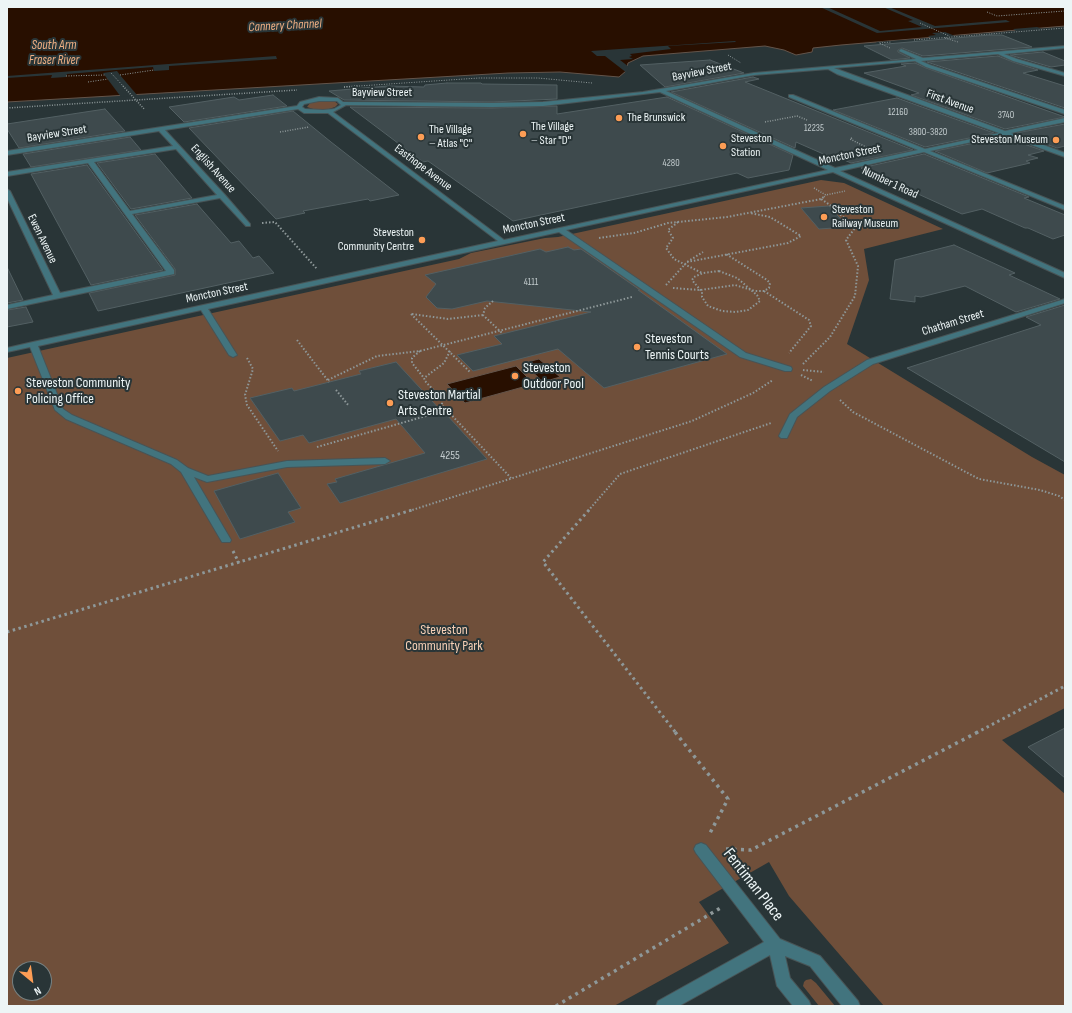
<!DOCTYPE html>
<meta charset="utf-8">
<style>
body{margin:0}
#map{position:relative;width:1072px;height:1013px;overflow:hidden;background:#293537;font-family:"Sofia Sans Condensed",sans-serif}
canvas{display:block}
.frame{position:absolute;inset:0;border:8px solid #edf5f6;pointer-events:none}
.north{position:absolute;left:12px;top:961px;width:40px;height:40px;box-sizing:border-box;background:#293537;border:1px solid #778283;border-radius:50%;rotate:151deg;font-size:11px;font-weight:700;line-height:16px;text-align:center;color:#edf5f6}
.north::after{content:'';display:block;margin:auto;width:14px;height:18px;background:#fd9d55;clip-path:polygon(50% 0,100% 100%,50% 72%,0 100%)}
</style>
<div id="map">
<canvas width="1072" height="1013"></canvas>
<div class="frame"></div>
<div class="north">N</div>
</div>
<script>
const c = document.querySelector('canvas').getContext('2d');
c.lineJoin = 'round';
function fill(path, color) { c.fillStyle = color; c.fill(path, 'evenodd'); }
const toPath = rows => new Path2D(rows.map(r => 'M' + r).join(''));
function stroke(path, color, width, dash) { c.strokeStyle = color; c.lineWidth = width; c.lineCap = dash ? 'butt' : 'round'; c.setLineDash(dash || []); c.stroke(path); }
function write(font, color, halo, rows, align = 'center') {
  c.font = font + ' "Sofia Sans Condensed",sans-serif'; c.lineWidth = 4; c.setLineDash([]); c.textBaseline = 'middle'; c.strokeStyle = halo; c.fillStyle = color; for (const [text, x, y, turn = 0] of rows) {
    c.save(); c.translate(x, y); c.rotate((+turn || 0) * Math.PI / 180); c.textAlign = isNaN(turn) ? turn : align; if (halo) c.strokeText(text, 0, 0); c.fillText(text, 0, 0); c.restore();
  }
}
fill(toPath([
 [319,101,334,101,338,104,335,107,326,110,316,110,307,107,310,103],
 [821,180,844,183,943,229,864,249,869,280,847,344,1032,457,1065,475,1065,708,1002,740,1065,794,1065,1006,884,1006,789,896,769,862,699,902,729,943,614,1006,7,1006,7,358,459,259,471,253,545,238,558,237],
 [20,969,44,969,44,993,20,993],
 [811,979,816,983,835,1006,819,1006,803,986,804,982,806,980]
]), '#6f4f3a');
const water = toPath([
 [7,7,1065,7,1065,26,841,45,813,48,812,52,796,55,784,50,765,46,643,56,628,63,626,71,619,77,560,72,508,73,7,102,7,7],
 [539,359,560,377,543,382,523,363,539,359],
 [516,366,534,384,465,403,447,384,516,366]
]);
fill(water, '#280f00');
stroke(water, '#63544a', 1);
fill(toPath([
 [820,7,827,7,880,31,922,27,908,21,913,20,883,7,889,7,935,26,1006,20,1010,22,877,33],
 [1037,27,1042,29,1065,27,1065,28,878,44,876,42,931,38,928,36,936,35,932,33,945,32,955,36,1016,31,1013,29],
 [735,41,736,42,668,46,671,49,630,54,632,56,629,57,633,59,620,60,629,67,627,73,605,56,597,56,591,51],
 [276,56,277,59,169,66,169,70,154,71,153,67,67,74,66,77,51,78,52,75,7,78,7,76],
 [117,71,120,75,137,95,121,97,103,73]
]), '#293537');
const building = toPath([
 [990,35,1002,35,1032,47,923,56,902,48,898,50,898,52,910,58,892,60,864,46,990,35],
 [1043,52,1065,61,1065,65,1051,67,1010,55,1043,52],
 [998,56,1013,62,1038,70,1023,73,1065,86,1065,108,927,62,998,56],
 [710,60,744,73,665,87,640,65,710,60],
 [915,63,926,68,1065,117,1005,129,911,95,919,93,864,73,906,66,901,64,915,63],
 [753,77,759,79,745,82,913,150,851,163,842,159,837,160,796,142,795,148,671,92,753,77],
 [447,83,481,83,482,84,557,85,557,99,492,102,344,100,329,91,388,86,424,87,425,85,447,83],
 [273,95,287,106,184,122,169,107,234,97,239,100,273,95],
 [667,97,793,155,789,170,748,178,737,173,513,221,428,161,423,162,350,107,492,108,557,106,557,114,667,97],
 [897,98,994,133,925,147,833,110,897,98],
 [105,109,125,131,19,148,7,129,7,124,105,109],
 [293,111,331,142,399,195,370,201,368,199,303,211,305,213,276,219,189,128,293,111],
 [1065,124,1065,146,1057,148,1016,133,1065,124],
 [130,137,141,150,31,167,23,154,130,137],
 [1004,137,1044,151,1028,155,1038,158,1026,161,1030,163,987,173,935,151,1004,137],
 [155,154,192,198,131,209,97,163,155,154],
 [924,154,1029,197,1024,198,1065,215,1065,235,1053,239,1028,228,1025,228,982,209,962,214,861,168,924,154],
 [87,165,163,270,91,285,31,174,87,165],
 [197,204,231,243,239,241,253,258,259,256,274,273,98,311,89,293,175,275,175,269,135,215,197,204],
 [829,206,848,227,819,229,801,208,829,206],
 [954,245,1015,273,1009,275,1060,299,1016,312,965,286,921,297,915,296,915,302,890,299,895,260,954,245],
 [568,247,574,250,581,249,640,290,638,290,727,354,604,388,558,349,473,371,457,355,502,344,494,336,591,312,487,301,452,309,437,308,426,297,436,284,425,275,540,249,546,252,568,247],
 [7,267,23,300,7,303,7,267],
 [1065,305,1065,462,907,368,1041,325,1026,317,1065,305],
 [26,307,33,322,7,327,7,310,26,307],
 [396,362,444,414,446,414,487,459,340,503,327,484,337,482,335,479,425,453,396,419,309,443,303,435,280,441,250,398,292,388,294,391,361,374,359,371,396,362],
 [278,473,301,508,288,512,295,522,240,539,214,491,278,473],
 [1065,728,1065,778,1028,747,1065,728]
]);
fill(building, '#3e4a4d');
stroke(building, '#536063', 1);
const minor = toPath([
 [1065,46,1065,48,1004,54,1017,59,1065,73,1065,76,1013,61,998,54,921,61,930,65,1065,110,1065,114,926,67,915,61,834,68,1005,131,1065,118,1065,122,1011,133,1065,153,1065,157,1004,135,930,151,1065,206,1065,210,924,152,840,171,1065,273,1065,278,833,172,566,230,746,353,791,367,792,369,791,371,785,371,740,357,559,232,208,309,237,355,233,357,229,355,201,310,38,346,63,409,72,415,177,460,188,468,208,476,287,461,385,458,390,461,385,464,287,467,207,482,194,477,231,540,230,542,222,542,181,472,171,464,66,419,55,410,30,347,7,352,7,348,33,342,498,241,328,113,304,113,298,109,165,130,225,195,250,224,250,226,246,226,220,198,132,214,174,270,174,274,7,309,7,305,53,295,7,198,7,189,10,191,60,293,166,271,88,163,7,176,7,172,173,146,159,131,7,155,7,151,297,106,300,102,319,97,338,98,343,102,492,103,543,102,643,92,754,73,916,59,899,51,901,49,923,58,1065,46],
 [828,69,837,74,999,133,925,149,793,95,789,95,789,97,918,150,835,168,666,91,754,75,828,69],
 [660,92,828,170,504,240,333,112,346,105,492,107,543,106,660,92],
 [319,101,337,101,341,105,334,109,323,110,305,109,302,107,304,104,319,101],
 [176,149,217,195,130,211,94,162,176,149],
 [1065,299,1065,303,873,364,830,391,797,417,787,438,781,438,779,436,790,414,824,387,867,360,1065,299],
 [701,843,706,845,780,939,820,956,858,1001,860,1006,842,1006,810,966,785,956,790,978,809,1001,811,1006,793,1006,777,986,770,955,679,1006,656,1006,658,1001,764,942,696,853,694,849,696,845,701,843]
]);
stroke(minor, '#485456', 2);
stroke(toPath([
 [987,12,997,16,1065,11],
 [920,23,949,36],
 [945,38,958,42],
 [914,40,1065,28],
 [890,48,879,43,891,42],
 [728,55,741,63],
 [111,73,124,87],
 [120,75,154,70],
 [66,76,105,75],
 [88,82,108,79],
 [344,87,479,78,538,78,592,83]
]), '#8e9899', 1, [1, 1.5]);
stroke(toPath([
 [123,86,145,110],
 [344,87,358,86],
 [7,108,297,90],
 [765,122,797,116,807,120],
 [280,132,309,127],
 [852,138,850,139,868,148],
 [814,188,826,195,845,191],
 [824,197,826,195]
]), '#8e9899', 1.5, [1, 1.5]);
stroke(toPath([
 [678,222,668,230,673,238,666,248,674,259,702,273],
 [262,223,275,222,317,269],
 [599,238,634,233,668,223,727,217,821,199,825,196],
 [687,262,788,243,801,236,770,217,750,213],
 [719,271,737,278,757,295,760,301,748,310,736,312,722,311,708,306,702,297,702,292,692,280,694,277,703,273,719,271],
 [666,285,687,262,703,252],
 [673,288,700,290,735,285,755,291,764,291,769,288,770,283,767,280,726,254],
 [764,291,809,320,811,326,789,353],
 [493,301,485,308,483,315,503,334],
 [411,314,470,372],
 [412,314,448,319,483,315],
 [297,340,329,382],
 [420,351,412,358,412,363,424,378],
 [450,351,444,363,424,378,425,381,442,399,442,405,511,478],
 [247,358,253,369,245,395,247,405,278,451],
 [803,364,830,337,855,296,858,266,846,240,855,228,830,205,821,199],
 [803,370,824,372],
 [801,375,813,381],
 [328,380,377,356,420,351,632,297],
 [336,390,349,406],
 [840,400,853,412,979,479,1040,490,1059,496,1065,500],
 [317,447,426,416,438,410,442,405],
 [409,511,692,421,753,393,773,380],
 [588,511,620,474,771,423]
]), '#8e9899', 2, [1.5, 2]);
stroke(toPath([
 [589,510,543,562,676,733],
 [233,551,239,563],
 [7,632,412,510],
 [976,733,1065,686]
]), '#8e9899', 3, [2.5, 3.5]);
stroke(toPath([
 [675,732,728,799,710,833],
 [726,849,751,850,978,732],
 [556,1006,722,907]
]), '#8e9899', 3.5, [3, 4.5]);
fill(minor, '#42747e');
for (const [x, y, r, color] of [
 [619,118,4,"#fd9d55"],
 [523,134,4,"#fd9d55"],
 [421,137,4,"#fd9d55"],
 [1056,140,4,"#fd9d55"],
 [723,146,4,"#fd9d55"],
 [824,217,4,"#fd9d55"],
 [422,240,4,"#fd9d55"],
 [637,347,4,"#fd9d55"],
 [515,376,4,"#fd9d55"],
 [18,391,4,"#fd9d55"],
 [390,403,4,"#fd9d55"]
]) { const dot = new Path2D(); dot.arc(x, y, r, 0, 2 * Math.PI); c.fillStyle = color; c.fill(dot); stroke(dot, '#293537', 1.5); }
write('10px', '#c1cacc', null, [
 ["12160",898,112],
 ["3740",1006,115],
 ["12235",814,128],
 ["3800-3820",928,132],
 ["4280",671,163],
 ["4111",531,282]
]);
write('12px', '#edf5f6', '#293537', [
 ["Bayview Street",702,72,-11],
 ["Bayview Street",382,93],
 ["First Avenue",950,102,20],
 ["Bayview Street",57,134,-9],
 ["Moncton Street",850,155,-12],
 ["Easthope Avenue",423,168,37],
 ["English Avenue",213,169,48],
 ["Number 1 Road",890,183,25],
 ["Moncton Street",534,224,-12],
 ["Ewen Avenue",42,239,64],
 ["Moncton Street",217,293,-12],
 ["Chatham Street",953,323,-17]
]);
write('12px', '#edf5f6', '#293537', [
 ["The Brunswick",627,118],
 ["The Village",531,127],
 ["– Star \"D\"",531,141],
 ["The Village",429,130],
 ["– Atlas \"C\"",429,144],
 ["Steveston",731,139],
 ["Station",731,153],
 ["Steveston Museum",1048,140,"right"],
 ["Steveston",832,210],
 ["Railway Museum",832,224],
 ["Steveston",414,233,"right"],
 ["Community Centre",414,247,"right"]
], 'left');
write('12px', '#c1cacc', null, [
 ["4255",450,456]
]);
write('italic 13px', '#eeaf83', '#293537', [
 ["Cannery Channel",285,26,-3],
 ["South Arm",54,46],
 ["Fraser River",54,61]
]);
write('14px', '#edf5f6', '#293537', [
 ["Steveston",645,339],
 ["Tennis Courts",645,355],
 ["Steveston",523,368],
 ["Outdoor Pool",523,384],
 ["Steveston Community",26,383],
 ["Policing Office",26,399],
 ["Steveston Martial",398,395],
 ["Arts Centre",398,411]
], 'left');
write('14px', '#f7d0b6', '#293537', [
 ["Steveston",444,630],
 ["Community Park",444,646]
]);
write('17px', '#edf5f6', '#293537', [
 ["Fentiman Place",753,885,52]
]);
</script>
